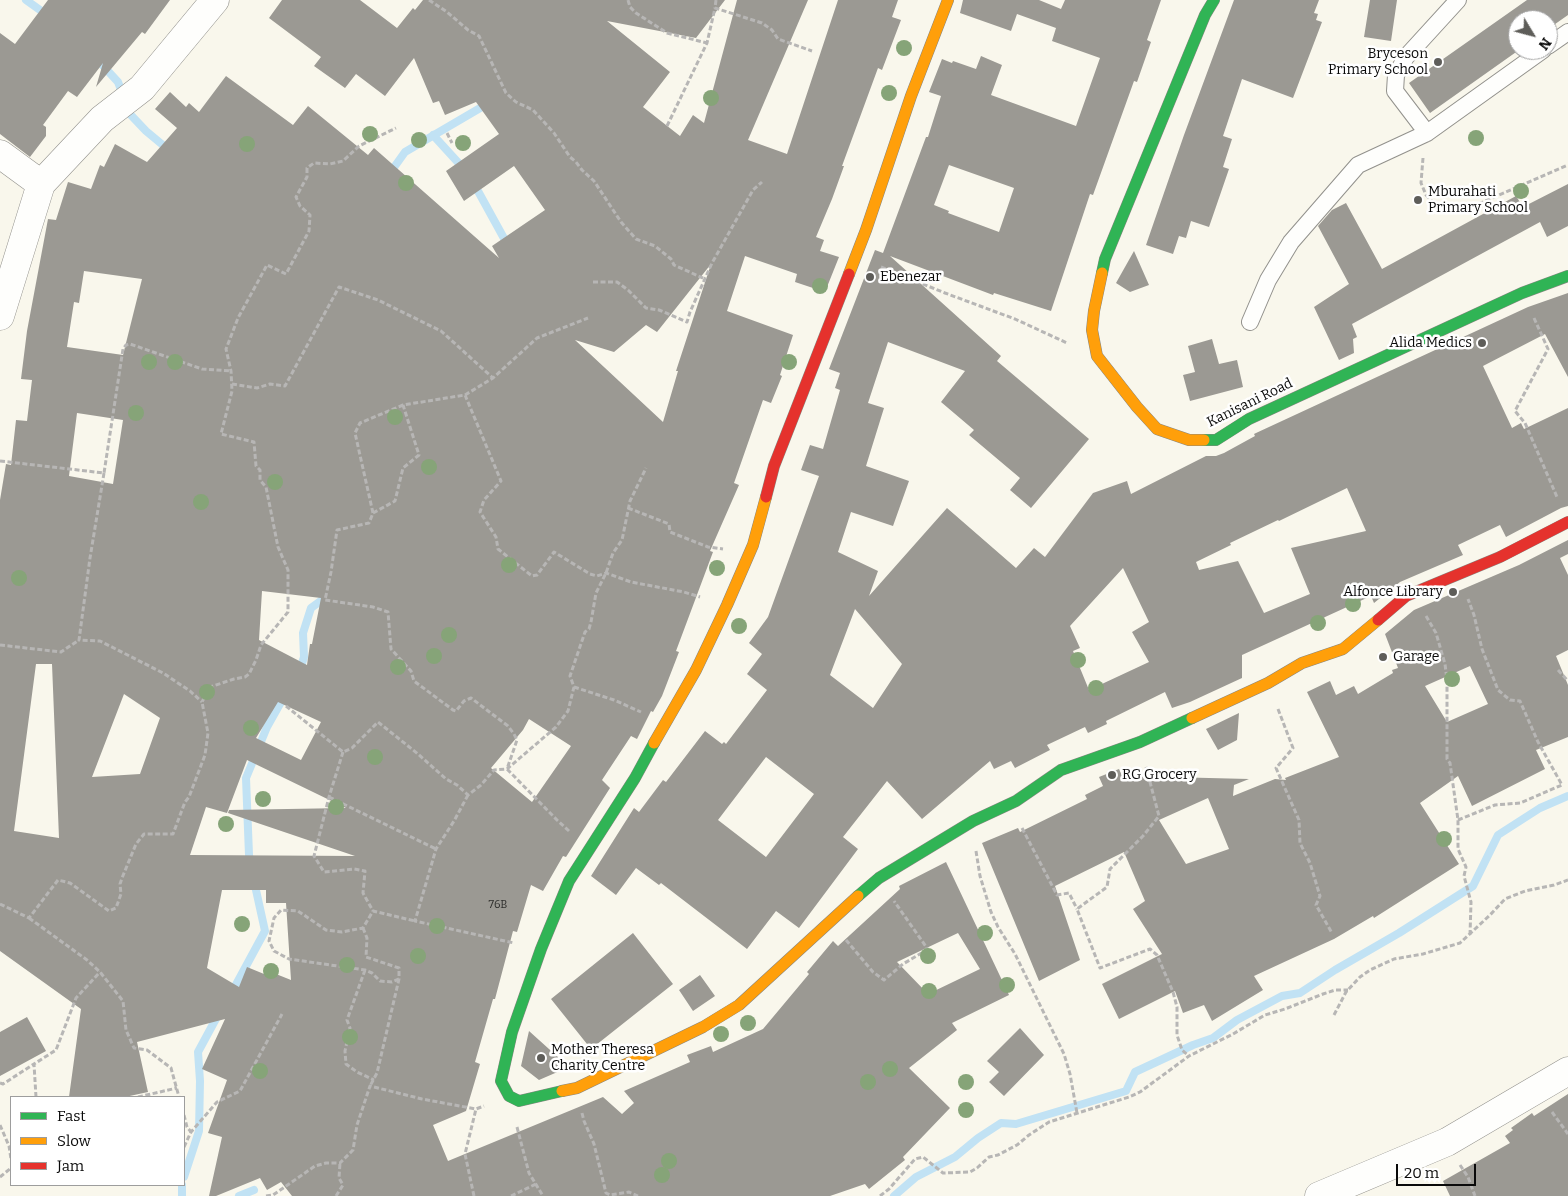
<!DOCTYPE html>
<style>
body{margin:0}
#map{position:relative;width:1568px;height:1196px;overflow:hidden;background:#f9f7ec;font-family:Bitter,serif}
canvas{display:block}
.legend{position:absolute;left:10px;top:1096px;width:175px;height:90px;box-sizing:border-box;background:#fff;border:1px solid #9d9d9d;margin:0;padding:6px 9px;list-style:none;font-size:15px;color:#0a0a0a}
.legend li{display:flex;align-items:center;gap:10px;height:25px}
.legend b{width:25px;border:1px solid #9d9d9d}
.north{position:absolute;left:1508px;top:10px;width:50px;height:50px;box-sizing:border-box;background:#fff;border:1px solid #9d9d9d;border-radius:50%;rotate:127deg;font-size:14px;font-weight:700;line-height:20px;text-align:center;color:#0a0a0a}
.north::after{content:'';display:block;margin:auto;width:18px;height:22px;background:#5e5d59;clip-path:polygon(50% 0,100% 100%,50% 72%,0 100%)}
.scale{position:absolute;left:1396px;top:1164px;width:80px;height:22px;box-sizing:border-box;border:2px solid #0a0a0a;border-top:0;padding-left:6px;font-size:15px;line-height:18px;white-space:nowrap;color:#0a0a0a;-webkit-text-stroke:4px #fff;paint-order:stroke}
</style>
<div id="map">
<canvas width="1568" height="1196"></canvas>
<ul class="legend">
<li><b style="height:6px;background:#30b455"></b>Fast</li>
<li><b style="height:6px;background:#ff9f0a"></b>Slow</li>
<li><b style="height:6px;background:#e5322d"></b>Jam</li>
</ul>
<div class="north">N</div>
<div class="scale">20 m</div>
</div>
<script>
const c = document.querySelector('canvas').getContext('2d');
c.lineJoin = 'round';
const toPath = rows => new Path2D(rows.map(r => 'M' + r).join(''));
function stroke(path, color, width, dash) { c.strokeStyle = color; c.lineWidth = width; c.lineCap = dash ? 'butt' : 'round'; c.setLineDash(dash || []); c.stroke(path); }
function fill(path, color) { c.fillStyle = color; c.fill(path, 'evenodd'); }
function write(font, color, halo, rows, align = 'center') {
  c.font = font + ' Bitter,serif'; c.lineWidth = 5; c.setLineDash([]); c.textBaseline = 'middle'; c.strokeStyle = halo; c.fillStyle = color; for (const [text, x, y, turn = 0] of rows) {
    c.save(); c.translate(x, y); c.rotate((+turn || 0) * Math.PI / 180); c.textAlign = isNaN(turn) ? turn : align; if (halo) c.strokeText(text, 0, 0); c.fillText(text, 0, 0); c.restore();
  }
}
stroke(toPath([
 [26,0,47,15],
 [95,57,118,82,123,95],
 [126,106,127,111,146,131,170,151],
 [433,135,464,169],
 [390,173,405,152,487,104],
 [473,182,506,242,512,243],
 [300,670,304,657,303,633,311,608,322,600,323,592],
 [251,865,249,855,246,778,267,727,285,695],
 [232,992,265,931,254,881],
 [184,1177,199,1131,200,1081,198,1052,218,1015],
 [182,1196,182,1185],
 [239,1196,254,1190],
 [894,1196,916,1177,955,1157,978,1138,1001,1123,1016,1124,1126,1091,1135,1072,1193,1045,1213,1038,1237,1020,1282,996,1300,993,1335,970,1399,933,1473,886,1498,835,1540,808,1568,796]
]), '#c1e2f4', 8);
fill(toPath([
 [48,0,170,0,145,34,142,32,96,87,103,63,77,97,68,91,43,125,46,127,46,136,30,157,0,134,0,33,15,44],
 [282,0,360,0,397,28,413,8,415,10,423,0,725,0,696,38,607,21,670,72,643,107,680,136,693,115,704,123,737,0,808,0,748,140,787,154,838,0,898,0,892,17,901,20,882,70,878,68,842,166,844,166,832,199,816,237,824,240,820,251,839,257,825,292,795,282,797,274,745,256,727,311,793,335,780,375,782,376,771,403,763,400,734,483,739,485,710,551,713,552,676,651,679,652,662,696,653,712,651,711,637,739,631,736,602,780,610,788,566,857,563,856,543,891,531,885,517,932,513,931,495,999,493,999,475,1062,480,1064,466,1111,433,1125,448,1161,603,1097,622,1114,634,1103,624,1091,690,1062,687,1055,711,1046,713,1052,763,1029,809,974,807,972,833,941,838,946,900,889,899,886,946,862,1009,995,952,1023,957,1030,909,1068,950,1108,903,1157,905,1160,869,1189,865,1184,830,1196,292,1196,281,1182,267,1190,260,1178,216,1196,209,1196,222,1137,208,1133,227,1080,202,1069,225,1019,137,1042,148,1092,125,1097,69,1097,81,1009,0,951,0,500,6,464,11,465,16,420,27,421,32,380,21,379,27,331,48,219,56,220,68,182,91,189,100,165,104,167,115,144,147,162,177,128,155,109,170,92,186,107,189,103,199,112,226,76,293,125,308,106,368,155,374,148,499,258,492,246,545,210,514,166,464,201,446,171,499,134,476,102,445,115,439,101,433,103,414,58,385,96,356,74,345,88,314,66,321,57,269,18],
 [711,264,676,371,678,371,663,422,575,340,614,352,646,325,657,332],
 [84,271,142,279,123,355,67,347,74,302,79,303],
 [77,413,123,420,113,484,69,476],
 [262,591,321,598,312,644,310,644,307,665,259,640],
 [36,664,52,664,59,838,14,831],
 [124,694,160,718,140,774,92,777],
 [278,702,321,722,301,760,256,738],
 [529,719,571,746,532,802,491,768,523,730],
 [247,760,346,808,229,810,228,813,355,856,190,855,206,807,227,813],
 [222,890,266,890,266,903,286,903,291,980,266,970,264,974,247,967,239,987,207,968],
 [958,933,980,969,928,994,897,962],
 [963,0,1039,0,1061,9,1065,0,1161,0,1147,40,1151,42,1137,82,1134,81,1093,195,1090,194,1051,311,994,293,993,295,890,256,1001,356,997,361,1089,439,1031,508,1010,490,1020,478,969,435,974,430,941,402,965,371,888,342,868,403,884,408,866,466,909,481,893,526,851,512,838,552,878,571,869,596,947,508,1016,568,1034,548,1045,557,1093,493,1127,481,1131,494,1206,456,1216,456,1224,453,1255,436,1254,434,1256,433,1528,307,1568,293,1568,377,1545,334,1483,366,1512,428,1521,423,1524,429,1568,408,1568,506,1561,508,1506,537,1500,525,1458,545,1463,555,1400,582,1374,603,1371,596,1242,655,1242,678,1190,702,1172,708,1165,692,1106,721,1107,724,1088,733,1085,727,1047,745,1050,750,1015,768,1011,761,994,769,990,761,922,819,887,781,843,837,858,849,799,928,776,911,747,949,661,883,659,885,636,868,616,895,591,876,634,808,639,812,663,780,666,782,705,731,722,744,724,742,726,744,767,690,747,674,762,654,749,643,768,617,819,476,801,470,810,445,823,449,840,390,835,388,840,373,829,369,875,250,883,253,926,137,928,137,941,96,929,92,942,59,952,63,953,61,976,69,981,56,1002,65,991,95,1076,126,1100,58,1052,41,1056,28,1017,14,1011,31,960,13],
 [949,165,1014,188,999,232,948,213,949,211,934,205],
 [1347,488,1366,531,1291,548,1310,594,1264,613,1238,561,1199,570,1196,562,1231,545,1230,543,1278,520,1279,521],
 [1123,568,1149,622,1132,632,1149,662,1089,690,1073,651,1080,648,1070,626],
 [855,609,902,664,873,708,830,675],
 [766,757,814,794,766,857,718,820],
 [1234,0,1319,0,1314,13,1318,14,1316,20,1322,22,1293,98,1242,79,1223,136,1232,139,1223,167,1229,169,1209,227,1191,221,1186,238,1179,236,1173,254,1146,245,1184,135],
 [1370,0,1397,0,1391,41,1364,37],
 [1527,0,1568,0,1568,15,1548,29,1548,20,1518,20,1519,50,1430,113,1409,83],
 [1568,184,1568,226,1547,237,1540,222,1352,324,1357,337,1353,339,1354,353,1339,360,1314,307,1349,284,1318,226,1332,210,1346,203,1382,269,1516,196,1523,207],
 [1134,251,1149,285,1130,292,1116,283],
 [1212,339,1219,364,1237,360,1243,387,1190,401,1183,375,1195,372,1188,346],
 [1568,540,1568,554,1560,558,1568,575,1568,650,1556,656,1568,685,1568,737,1536,750,1545,769,1472,806,1458,776,1420,803,1459,864,1374,918,1373,916,1334,939,1254,976,1263,990,1212,1021,1204,1005,1183,1013,1175,991,1119,1019,1102,984,1162,954,1133,909,1145,901,1124,852,1055,886,1080,960,1039,981,982,843,1018,828,1020,832,1087,799,1085,795,1103,786,1099,777,1119,769,1123,778,1129,776,1249,779,1234,785,1233,796,1275,779,1286,780,1285,778,1339,757,1307,692,1330,681,1336,695,1354,686,1358,694,1393,673,1392,670,1398,668,1385,634,1414,610,1519,565],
 [1470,666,1488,704,1447,722,1425,686],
 [1208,798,1229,849,1186,864,1159,820],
 [1239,713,1237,740,1218,750,1206,729],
 [633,933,673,984,591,1049,551,999],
 [700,975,715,996,693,1011,679,990],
 [27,1017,46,1051,0,1076,0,1032],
 [1020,1028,1044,1055,1004,1096,989,1082,999,1072,987,1061],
 [529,1031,569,1067,539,1080,521,1066],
 [1568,1094,1568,1196,1450,1196,1443,1181,1510,1143,1505,1136,1513,1130,1511,1128,1532,1113,1534,1116]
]), '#9b9993');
const lane = toPath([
 [1548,46,1568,32],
 [1427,133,1395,91,1396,75,1406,57,1458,0],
 [1250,322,1268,280,1291,242,1358,165,1427,133,1543,50]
]);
const street = toPath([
 [0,154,41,184],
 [0,316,41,184,102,119,142,88,215,0],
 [1319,1196,1447,1142,1568,1071]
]);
const fast = toPath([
 [1102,273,1105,259,1205,15,1214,0],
 [1204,440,1216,440,1249,419,1522,293,1568,276],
 [858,896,879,878,973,821,1016,801,1061,770,1140,742,1192,718],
 [562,1091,519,1101,509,1096,501,1081,512,1032,541,949,569,881,635,778,654,743]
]);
const slow = toPath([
 [1102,273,1094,311,1092,330,1097,356,1137,407,1157,429,1189,440,1204,440],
 [849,274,866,230,911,96,948,0],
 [1192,718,1268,683,1302,663,1343,649,1378,620],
 [654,743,696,670,727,605,753,545,766,497],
 [562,1091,577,1088,703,1027,739,1005,858,896]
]);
const jam = toPath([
 [766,497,774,466,849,274],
 [1378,620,1406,596,1500,557,1568,522]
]);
stroke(lane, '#92918c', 18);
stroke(street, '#92918c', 29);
stroke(fast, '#888782', 12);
stroke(slow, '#888782', 12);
stroke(jam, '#888782', 12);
stroke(toPath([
 [429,0,447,12,468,30,479,36,506,93,516,102,533,110,554,133,570,157,576,162,582,170,594,181,621,222,636,239,655,246,671,259,674,265,705,279],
 [628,0,630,7,636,13,667,33,707,43],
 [716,0,715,8,762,23,772,30,778,39,812,51],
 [667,126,707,43,715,8],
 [447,133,452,143],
 [1423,158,1421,183,1426,195,1439,208,1452,211,1476,205,1568,165],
 [881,267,945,293,1015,319,1067,343],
 [593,282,617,282,628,290,646,308,659,310,687,322,690,312,712,263,753,190,762,182],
 [1534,318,1548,349,1515,411,1525,423,1557,497],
 [232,384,257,388,270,384,285,386,339,287,378,300,441,331,493,378],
 [465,395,493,378,537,338,588,318],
 [0,461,104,473,123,349,126,345,130,344,202,369,231,371],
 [104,473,90,558,79,640,100,641,163,673,190,691,202,702],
 [628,508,669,524,670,532,708,547,723,549],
 [373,513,395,501,403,468,419,455,403,405],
 [1426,616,1436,633,1445,664,1447,680,1447,759,1450,763,1458,820,1458,849,1466,867,1464,876,1471,902,1470,935],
 [0,645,61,652,79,640],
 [1558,670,1568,681],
 [574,687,614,700,641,712],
 [286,706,343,752,352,748,378,722,418,754,446,779,457,785,468,795,481,785,494,770,507,769,556,727,568,711,574,687,570,676,585,632,589,629,591,622,596,593,606,573,613,553,622,540,630,501,646,468],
 [1278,709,1293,748,1276,768,1299,820,1300,843,1310,863,1320,896,1316,905,1332,933],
 [343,752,329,797,314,856,324,872,354,869,365,871,363,893,373,911],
 [1146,767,1159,816,1143,836,1110,869,1107,887,1077,909,1100,968,1150,949,1157,955,1173,992,1177,1007,1177,1035,1182,1050,1189,1056],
 [468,795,454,821,436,849,415,921,514,943],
 [329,797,436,849],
 [1458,820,1495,805,1520,803,1562,785,1538,742,1520,701,1510,700,1498,690,1482,649,1474,615,1468,599],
 [1022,828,1057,895,1069,893,1077,909],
 [569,831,557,820,507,769,517,740,514,734,508,726,471,698,464,701,456,711,453,710,414,681,411,671,391,649,388,612,373,607,325,600,331,572,337,530,369,523,373,513,355,433,360,423,403,405,465,395,501,481,484,500,480,512,496,537,498,549,532,576,537,575,554,552,590,574,597,576,606,573,631,582,684,592,700,597],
 [976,851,980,876,991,912,998,927,1015,954,1064,1054,1070,1074,1077,1113],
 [0,904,29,918,58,880,70,883,109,911,116,908,121,894,120,884,122,878,136,844,144,834,173,834,185,802,189,797,205,755,208,733,202,702,210,687,234,679,245,677,249,674,256,660,261,645,288,612,288,570,278,547,266,487,260,480,260,470,256,466,254,442,221,434,232,391,231,371,226,349,238,318,267,265,286,274,309,231,310,215,300,206,296,197,307,177,307,168,314,163,330,164,343,161,359,146,396,128],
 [29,918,87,960,100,972,123,1001,126,1030,134,1048,147,1050,171,1068,179,1097],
 [363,928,367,938,366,957,399,968,399,979,377,1073,370,1086],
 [846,940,873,972,884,980,903,964,925,951,927,948,894,901],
 [365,970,347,1020,350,1028,345,1051,346,1064,357,1072,374,1080],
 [399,979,392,982,380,981,372,973,365,970,289,959,274,951,269,941,274,918,281,910,298,911,326,930,342,932,363,928,373,911,415,921],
 [1334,1015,1346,992,1360,977,1370,970,1394,959,1423,954,1460,943,1490,915,1505,899,1525,891,1554,885,1568,880],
 [0,1083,3,1084,34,1064],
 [36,1097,34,1064,56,1050,76,998,100,972],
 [138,1097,177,1088],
 [1552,1112,1568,1134],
 [582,1113,584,1121,594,1144,606,1193,610,1195,629,1192,638,1196],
 [184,1115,187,1127,191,1132],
 [0,1125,9,1146,11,1159],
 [517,1127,529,1173,543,1196],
 [184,1147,191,1132,217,1102,240,1091,282,1014],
 [1460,1165,1468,1177,1475,1196],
 [0,1177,11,1168],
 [266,1196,273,1195,315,1166,326,1163,340,1163,353,1150,357,1125,370,1086,422,1099,476,1109,484,1106],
 [336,1196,343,1185,339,1178,340,1163],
 [474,1196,465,1154,476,1109],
 [511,1196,536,1184],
 [880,1196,889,1189,915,1159,923,1157,943,1173,970,1172,977,1168,989,1157,998,1155,1017,1145,1029,1135,1049,1122,1129,1097,1140,1092,1189,1056,1233,1034,1265,1015,1285,1009,1323,994,1335,990,1348,990]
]), '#b7b6b5', 3, [5, 2.5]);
stroke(lane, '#fefefc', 16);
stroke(street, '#fefefc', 28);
stroke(fast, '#30b455', 11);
stroke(slow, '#ff9f0a', 11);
stroke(jam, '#e5322d', 11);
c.fillStyle = '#86a478';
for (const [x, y] of [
 [904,48],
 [889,93],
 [711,98],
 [370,134],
 [1476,138],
 [419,140],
 [463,143],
 [247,144],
 [406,183],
 [1521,191],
 [820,286],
 [149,362],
 [175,362],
 [789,362],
 [136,413],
 [395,417],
 [429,467],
 [275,482],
 [201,502],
 [509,565],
 [717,568],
 [19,578],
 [1353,604],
 [1318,623],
 [739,626],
 [449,635],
 [434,656],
 [1078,660],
 [398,667],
 [1452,679],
 [1096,688],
 [207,692],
 [251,728],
 [375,757],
 [263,799],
 [336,807],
 [226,824],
 [1444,839],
 [242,924],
 [437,926],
 [985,933],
 [418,956],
 [928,956],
 [347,965],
 [271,971],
 [1007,985],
 [929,991],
 [748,1023],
 [721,1034],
 [350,1037],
 [890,1069],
 [260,1071],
 [868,1082],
 [966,1082],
 [966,1110],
 [669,1161],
 [662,1175]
]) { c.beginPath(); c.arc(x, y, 8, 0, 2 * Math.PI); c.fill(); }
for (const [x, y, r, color] of [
 [1438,62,5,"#5e5d59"],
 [1418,200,5,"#5e5d59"],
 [870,277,5,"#5e5d59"],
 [1482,343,5,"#5e5d59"],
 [1453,592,5,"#5e5d59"],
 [1383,657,5,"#5e5d59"],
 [1112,775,5,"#5e5d59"],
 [541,1058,5,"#5e5d59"]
]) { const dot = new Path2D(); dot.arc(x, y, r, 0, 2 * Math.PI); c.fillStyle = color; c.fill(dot); stroke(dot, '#fff', 2); }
write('11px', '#2e2e2c', null, [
 ["76B",498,905]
]);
write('14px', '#0a0a0a', '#fff', [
 ["Bryceson",1428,54,"right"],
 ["Primary School",1428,70,"right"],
 ["Mburahati",1428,192],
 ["Primary School",1428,208],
 ["Ebenezar",880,277],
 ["Alida Medics",1472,343,"right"],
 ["Alfonce Library",1443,592,"right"],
 ["Garage",1393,657],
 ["RG Grocery",1122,775],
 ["Mother Theresa",551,1050],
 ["Charity Centre",551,1066]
], 'left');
write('14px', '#0a0a0a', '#fff', [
 ["Kanisani Road",1250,403,-26]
]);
</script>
